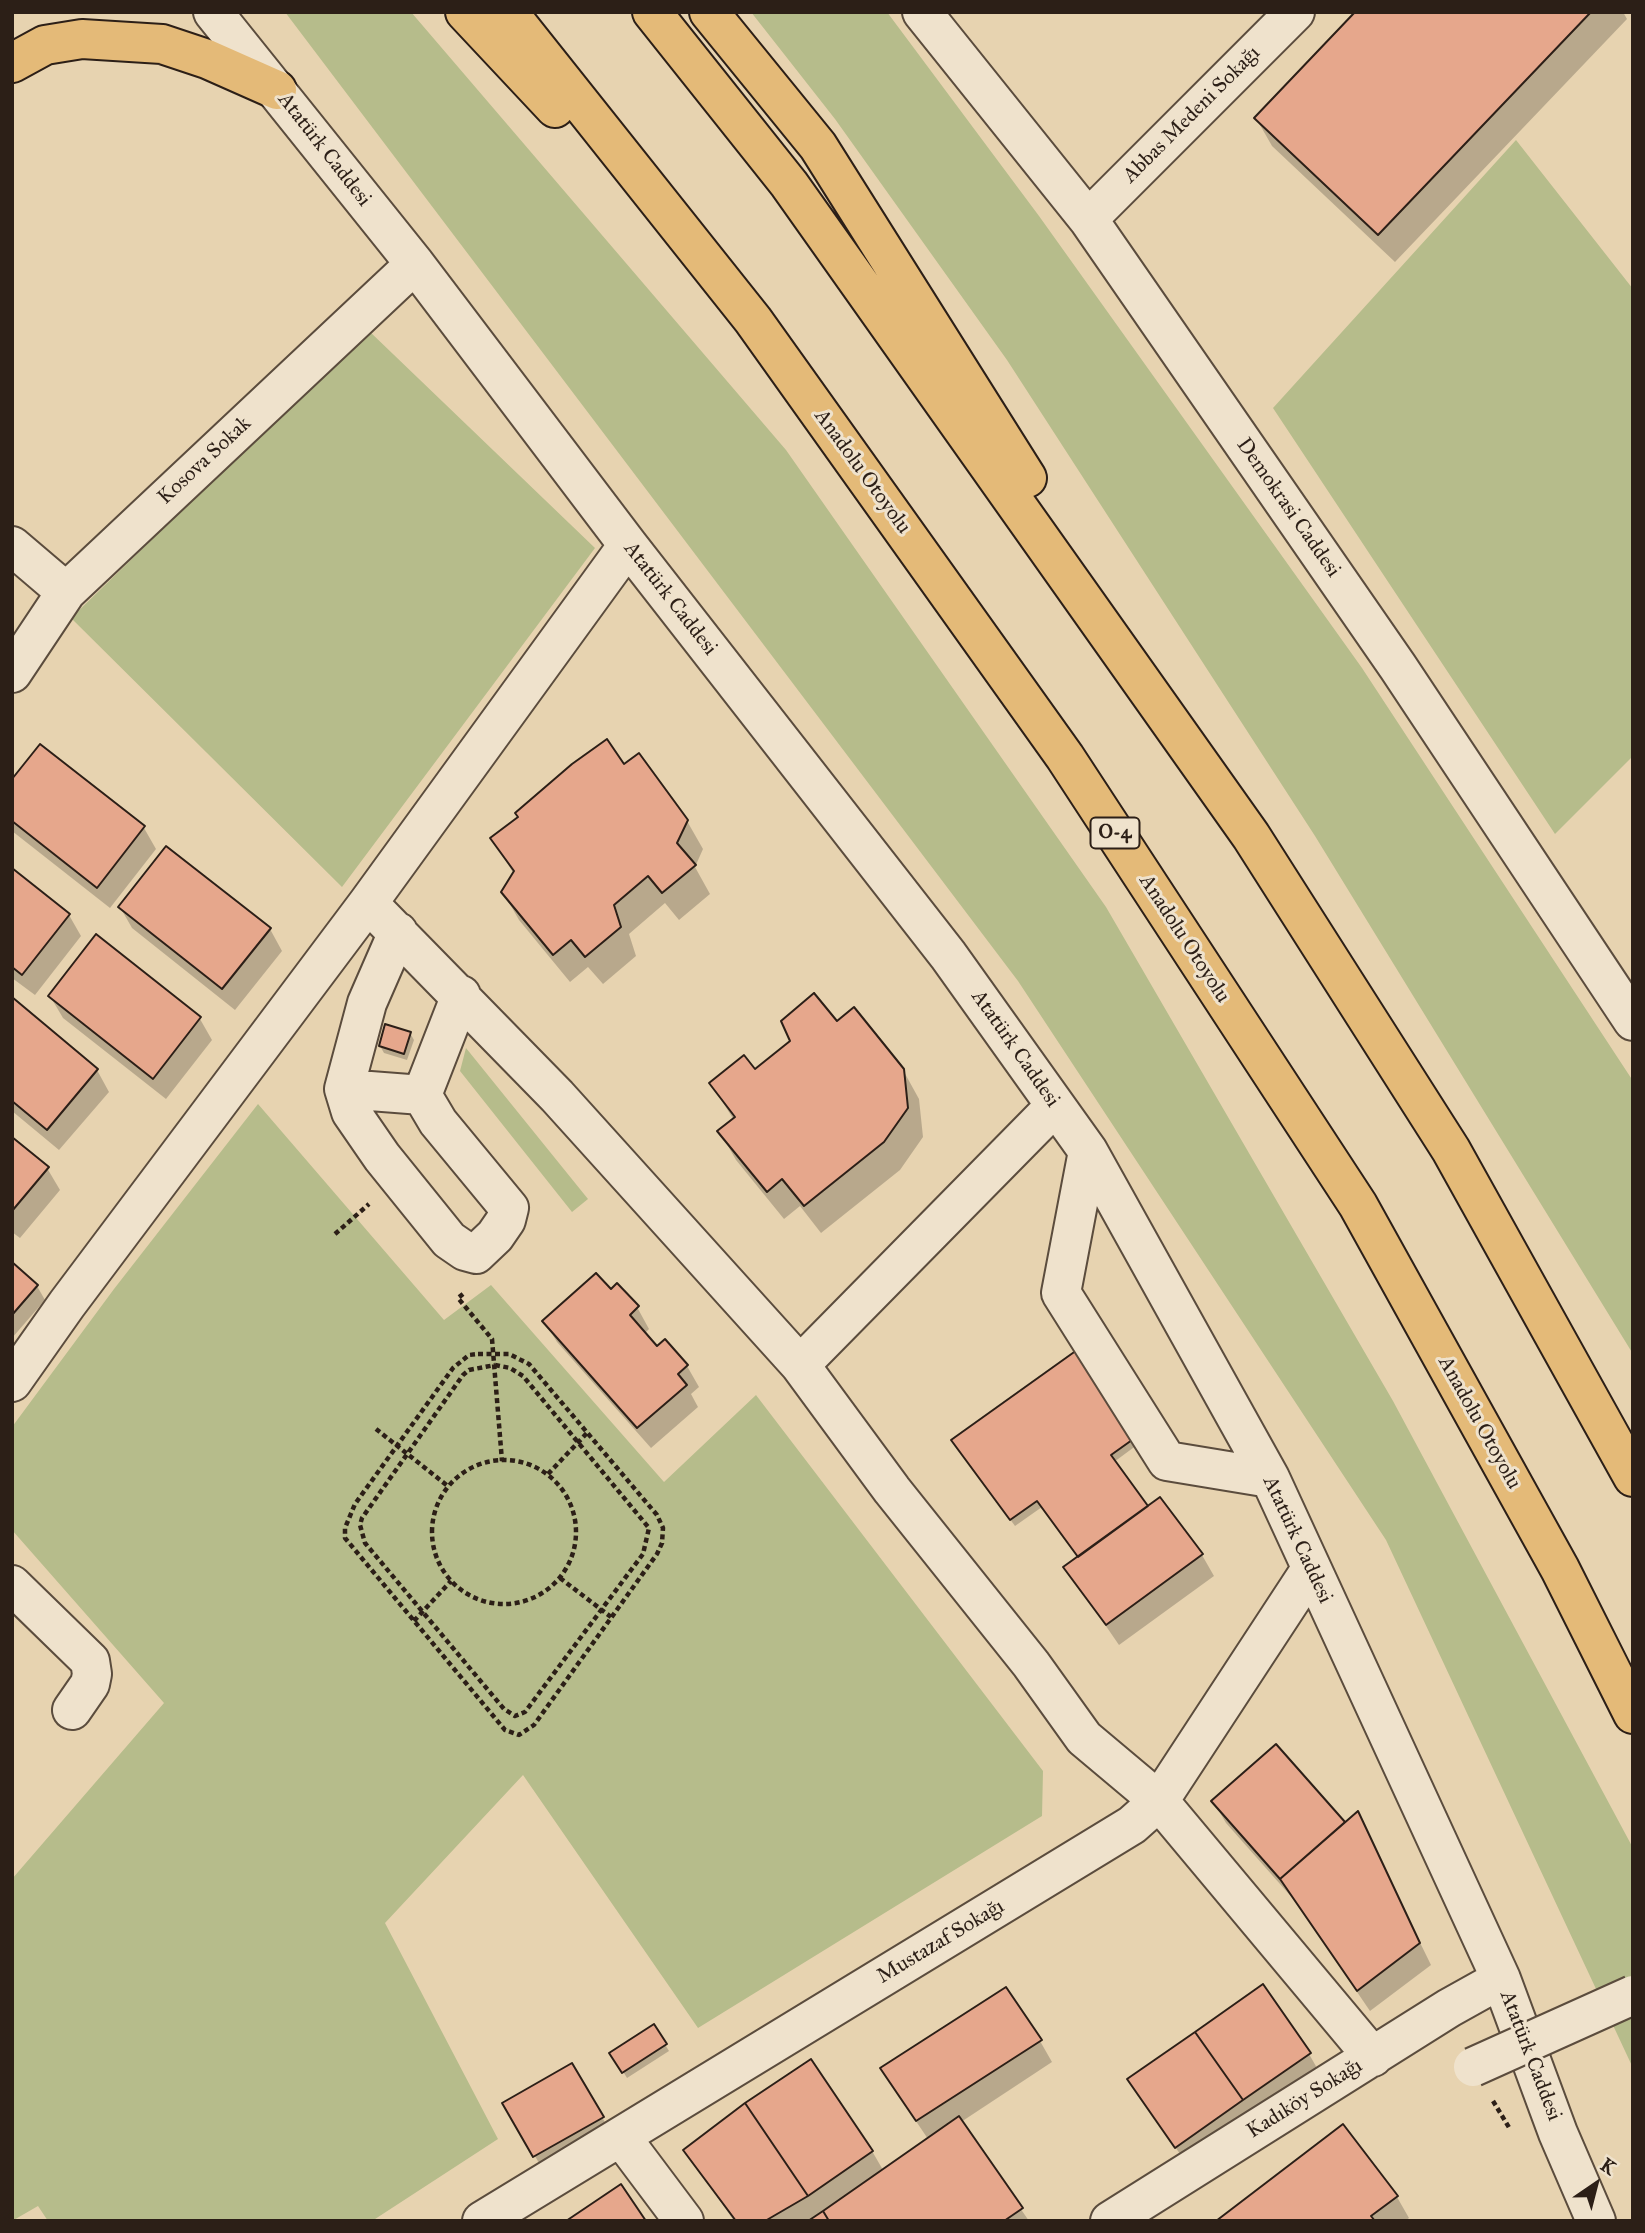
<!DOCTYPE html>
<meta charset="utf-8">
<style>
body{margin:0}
#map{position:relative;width:1645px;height:2233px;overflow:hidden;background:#e7d3b0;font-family:"IM FELL Great Primer",serif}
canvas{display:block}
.frame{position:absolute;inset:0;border:14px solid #2c1f17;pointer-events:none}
.north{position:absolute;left:1561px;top:2149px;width:70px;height:70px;-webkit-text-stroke:5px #efe2cc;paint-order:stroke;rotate:35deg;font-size:19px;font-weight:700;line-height:28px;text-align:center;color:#2c1f17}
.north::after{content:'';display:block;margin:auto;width:24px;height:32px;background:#2c1f17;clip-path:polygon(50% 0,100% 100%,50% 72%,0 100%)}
</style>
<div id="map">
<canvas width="1645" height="2233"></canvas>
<div class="frame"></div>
<div class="north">K</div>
</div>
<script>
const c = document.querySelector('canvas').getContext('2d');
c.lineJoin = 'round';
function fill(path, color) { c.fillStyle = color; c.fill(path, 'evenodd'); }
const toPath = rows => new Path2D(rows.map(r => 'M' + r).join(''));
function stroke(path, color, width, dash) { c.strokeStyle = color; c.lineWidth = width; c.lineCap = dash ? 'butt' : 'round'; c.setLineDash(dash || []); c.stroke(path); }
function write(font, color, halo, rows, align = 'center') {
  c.font = font + ' "IM FELL Great Primer",serif'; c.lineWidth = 6; c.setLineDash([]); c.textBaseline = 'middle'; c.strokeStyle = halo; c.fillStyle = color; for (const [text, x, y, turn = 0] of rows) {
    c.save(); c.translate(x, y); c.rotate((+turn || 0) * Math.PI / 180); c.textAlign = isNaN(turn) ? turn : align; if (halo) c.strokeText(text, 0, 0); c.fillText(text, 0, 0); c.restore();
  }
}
fill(toPath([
 [285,12,411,12,786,450,1106,907,1393,1401,1633,1848,1633,2068,1386,1540,1018,981],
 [751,12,887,12,1039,216,1362,668,1633,1081,1633,1354,1315,836,1007,360,835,119],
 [1516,140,1633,289,1633,756,1555,834,1273,408],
 [368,330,595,548,342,887,71,618],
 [466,1048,588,1199,572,1212,460,1071],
 [258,1104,444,1320,491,1285,664,1482,756,1395,1043,1771,1042,1816,698,2028,523,1775,385,1923,498,2139,372,2221,48,2221,38,2206,12,2221,12,1879,164,1703,12,1530,12,1427,114,1289]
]), '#b6bc8b');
fill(toPath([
 [1357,12,1623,12,1627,19,1395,262,1272,146,1256,118],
 [623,767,687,821,703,849,695,867,710,894,679,920,665,903,629,934,636,956,603,984,588,967,570,982,519,920,503,892,514,874,492,839],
 [12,782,144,828,156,849,110,908,12,831],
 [12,870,69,915,81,936,35,995,12,978],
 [120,907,270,929,282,951,235,1010,132,928],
 [97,937,200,1019,212,1040,166,1099,63,1018,50,996],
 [12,999,97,1070,109,1092,59,1150,12,1111],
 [837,1024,903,1070,919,1099,923,1137,900,1170,821,1233,800,1206,784,1219,736,1160,720,1132,734,1120,711,1084,755,1072],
 [410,1033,414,1040,407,1060,384,1053,380,1046],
 [12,1139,47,1168,60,1190,20,1238,12,1232],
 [12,1265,37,1286,45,1300,12,1338],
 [610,1291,637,1307,649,1329,644,1334,657,1348,687,1366,699,1387,691,1394,698,1407,651,1448,557,1342,544,1321],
 [1077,1352,1141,1442,1114,1462,1147,1508,1202,1555,1214,1576,1119,1645,1066,1568,1079,1558,1042,1507,1015,1526,957,1447],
 [1276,1746,1345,1824,1357,1814,1431,1965,1370,2011,1295,1901,1226,1823,1213,1801],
 [654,2027,669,2051,627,2078,616,2060],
 [1040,2041,1052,2062,961,2122,1029,2221,734,2221,685,2150,872,2151,883,2170,928,2139,895,2090],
 [1309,2054,1317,2068,1185,2161,1138,2094],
 [572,2065,610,2131,543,2170,505,2104],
 [1397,2197,1409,2218,1405,2221,1219,2221]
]), '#0003');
const building = toPath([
 [1355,12,1591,12,1378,235,1254,118,1355,12],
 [607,739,624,764,639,753,688,820,677,843,696,865,662,893,648,876,614,905,621,927,585,957,571,940,553,955,501,892,514,871,490,838,518,817,515,813,572,764,607,739],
 [40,744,145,826,97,888,12,821,12,779,40,744],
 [166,846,271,928,222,989,118,907,166,846],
 [12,868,70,914,22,975,12,967,12,868],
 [96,934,201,1017,153,1079,48,996,96,934],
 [814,993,837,1021,854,1007,904,1069,908,1108,884,1142,804,1206,782,1179,767,1192,717,1131,735,1117,709,1083,744,1055,755,1069,790,1041,781,1021,814,993],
 [12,997,98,1069,47,1130,12,1101,12,997],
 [385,1024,411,1032,404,1054,379,1046,385,1024],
 [12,1137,49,1167,12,1211,12,1137],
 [12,1262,38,1285,12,1315,12,1262],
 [596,1273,611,1289,617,1283,639,1306,630,1315,657,1346,665,1339,688,1365,678,1374,687,1385,637,1428,542,1321,596,1273],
 [1077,1350,1139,1435,1111,1455,1148,1506,1078,1557,1037,1501,1010,1520,951,1440,1077,1350],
 [1160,1497,1203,1554,1106,1625,1063,1567,1160,1497],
 [1276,1744,1345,1822,1280,1879,1211,1801,1276,1744],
 [1358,1811,1420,1943,1357,1991,1280,1879,1358,1811],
 [1263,1984,1311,2053,1243,2100,1195,2032,1263,1984],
 [1006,1987,1042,2040,916,2121,880,2068,1006,1987],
 [654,2024,667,2044,622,2073,609,2053,654,2024],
 [1195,2032,1243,2100,1175,2148,1127,2079,1195,2032],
 [811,2059,873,2151,808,2196,745,2103,811,2059],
 [572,2063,604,2117,533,2157,502,2103,572,2063],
 [745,2103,808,2196,765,2221,736,2221,683,2150,745,2103],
 [959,2116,1023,2208,1004,2221,829,2221,823,2211,959,2116],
 [1343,2124,1398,2196,1371,2216,1375,2221,1216,2221,1343,2124],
 [621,2184,646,2221,566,2221,621,2184],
 [823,2211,829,2221,808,2221,823,2211]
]);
fill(building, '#e6a78c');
stroke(building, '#2c1f17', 2);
const minor = toPath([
 [213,12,415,264,628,545,948,955,1088,1151,1270,1478,1501,1979,1558,2133,1596,2221],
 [922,12,1088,219,1398,667,1633,1021],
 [1088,219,1295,12],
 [12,546,66,592],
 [12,673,66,592,415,264],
 [368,903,557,1096,800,1365,892,1490,1031,1664,1084,1738,1159,1801,1373,2057],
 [398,932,367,1003,344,1089,351,1112,382,1157,449,1240,465,1251,476,1254,495,1236,506,1220,509,1208,438,1122,422,1095,461,995],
 [344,1089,422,1095],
 [1088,1151,1061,1293,1167,1461,1270,1478],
 [800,1365,1055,1106],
 [12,1382,67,1304,368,903,628,545],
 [12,1585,90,1661,92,1674,90,1684,72,1710],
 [621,2137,684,2221],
 [482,2221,1132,1825,1159,1801,1311,1569],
 [1110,2221,1449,2008,1501,1979]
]);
const major = toPath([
 [12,63,45,45,82,39,162,44,207,59,277,90]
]);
const highway = toPath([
 [465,12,555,108],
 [508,12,753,320,1065,757,1358,1205,1560,1569,1633,1714],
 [652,12,789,184,1251,836,1451,1150,1633,1477],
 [709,12,818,146,1027,478]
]);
stroke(minor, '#5b4c3d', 42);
stroke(major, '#2c1f17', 42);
stroke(highway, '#2c1f17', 42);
stroke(toPath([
 [335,1234,369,1204],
 [463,1294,458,1298,492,1339,502,1461],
 [478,1354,509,1354,529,1364,657,1515,663,1528,662,1543,657,1554,534,1725,519,1735,505,1730,345,1538,345,1528,355,1504,453,1368,469,1355,478,1354],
 [495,1365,510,1368,523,1376,649,1528,643,1554,525,1712,515,1716,504,1709,365,1543,360,1525,362,1518,463,1375,469,1370,495,1365],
 [376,1429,449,1487],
 '432 1532a72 72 0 1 1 144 0a72 72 0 1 1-144 0Z',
 [548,1474,587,1433],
 [560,1578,611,1617],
 [414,1621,451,1581],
 [1493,2101,1510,2129]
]), '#2c1f17', 4.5, [5, 3.5]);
stroke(minor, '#efe2cc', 38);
stroke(major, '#e4ba78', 38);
stroke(highway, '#e4ba78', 38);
const minorBridge = toPath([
 [1473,2067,1633,1995]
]);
stroke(minorBridge, '#5b4c3d', 42, []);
stroke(minorBridge, '#efe2cc', 38);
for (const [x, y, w] of [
 [1115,833,49]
]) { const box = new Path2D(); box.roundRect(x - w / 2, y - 15.5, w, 31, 5); c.fillStyle = '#efe2cc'; c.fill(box); stroke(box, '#2c1f17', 2); }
write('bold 19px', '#2c1f17', null, [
 ["O-4",1115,833]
]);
write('21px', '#2c1f17', '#efe2cc', [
 ["Abbas Medeni Sokağı",1192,115,-45],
 ["Atatürk Caddesi",324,150,52],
 ["Kosova Sokak",205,461,-43],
 ["Anadolu Otoyolu",862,472,54],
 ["Demokrasi Caddesi",1288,508,55],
 ["Atatürk Caddesi",670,599,52],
 ["Anadolu Otoyolu",1184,939,57],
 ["Atatürk Caddesi",1015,1049,55],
 ["Anadolu Otoyolu",1479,1423,61],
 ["Atatürk Caddesi",1297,1540,65],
 ["Mustazaf Sokağı",941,1942,-31],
 ["Atatürk Caddesi",1530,2056,69],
 ["Kadıköy Sokağı",1305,2099,-32]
]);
</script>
